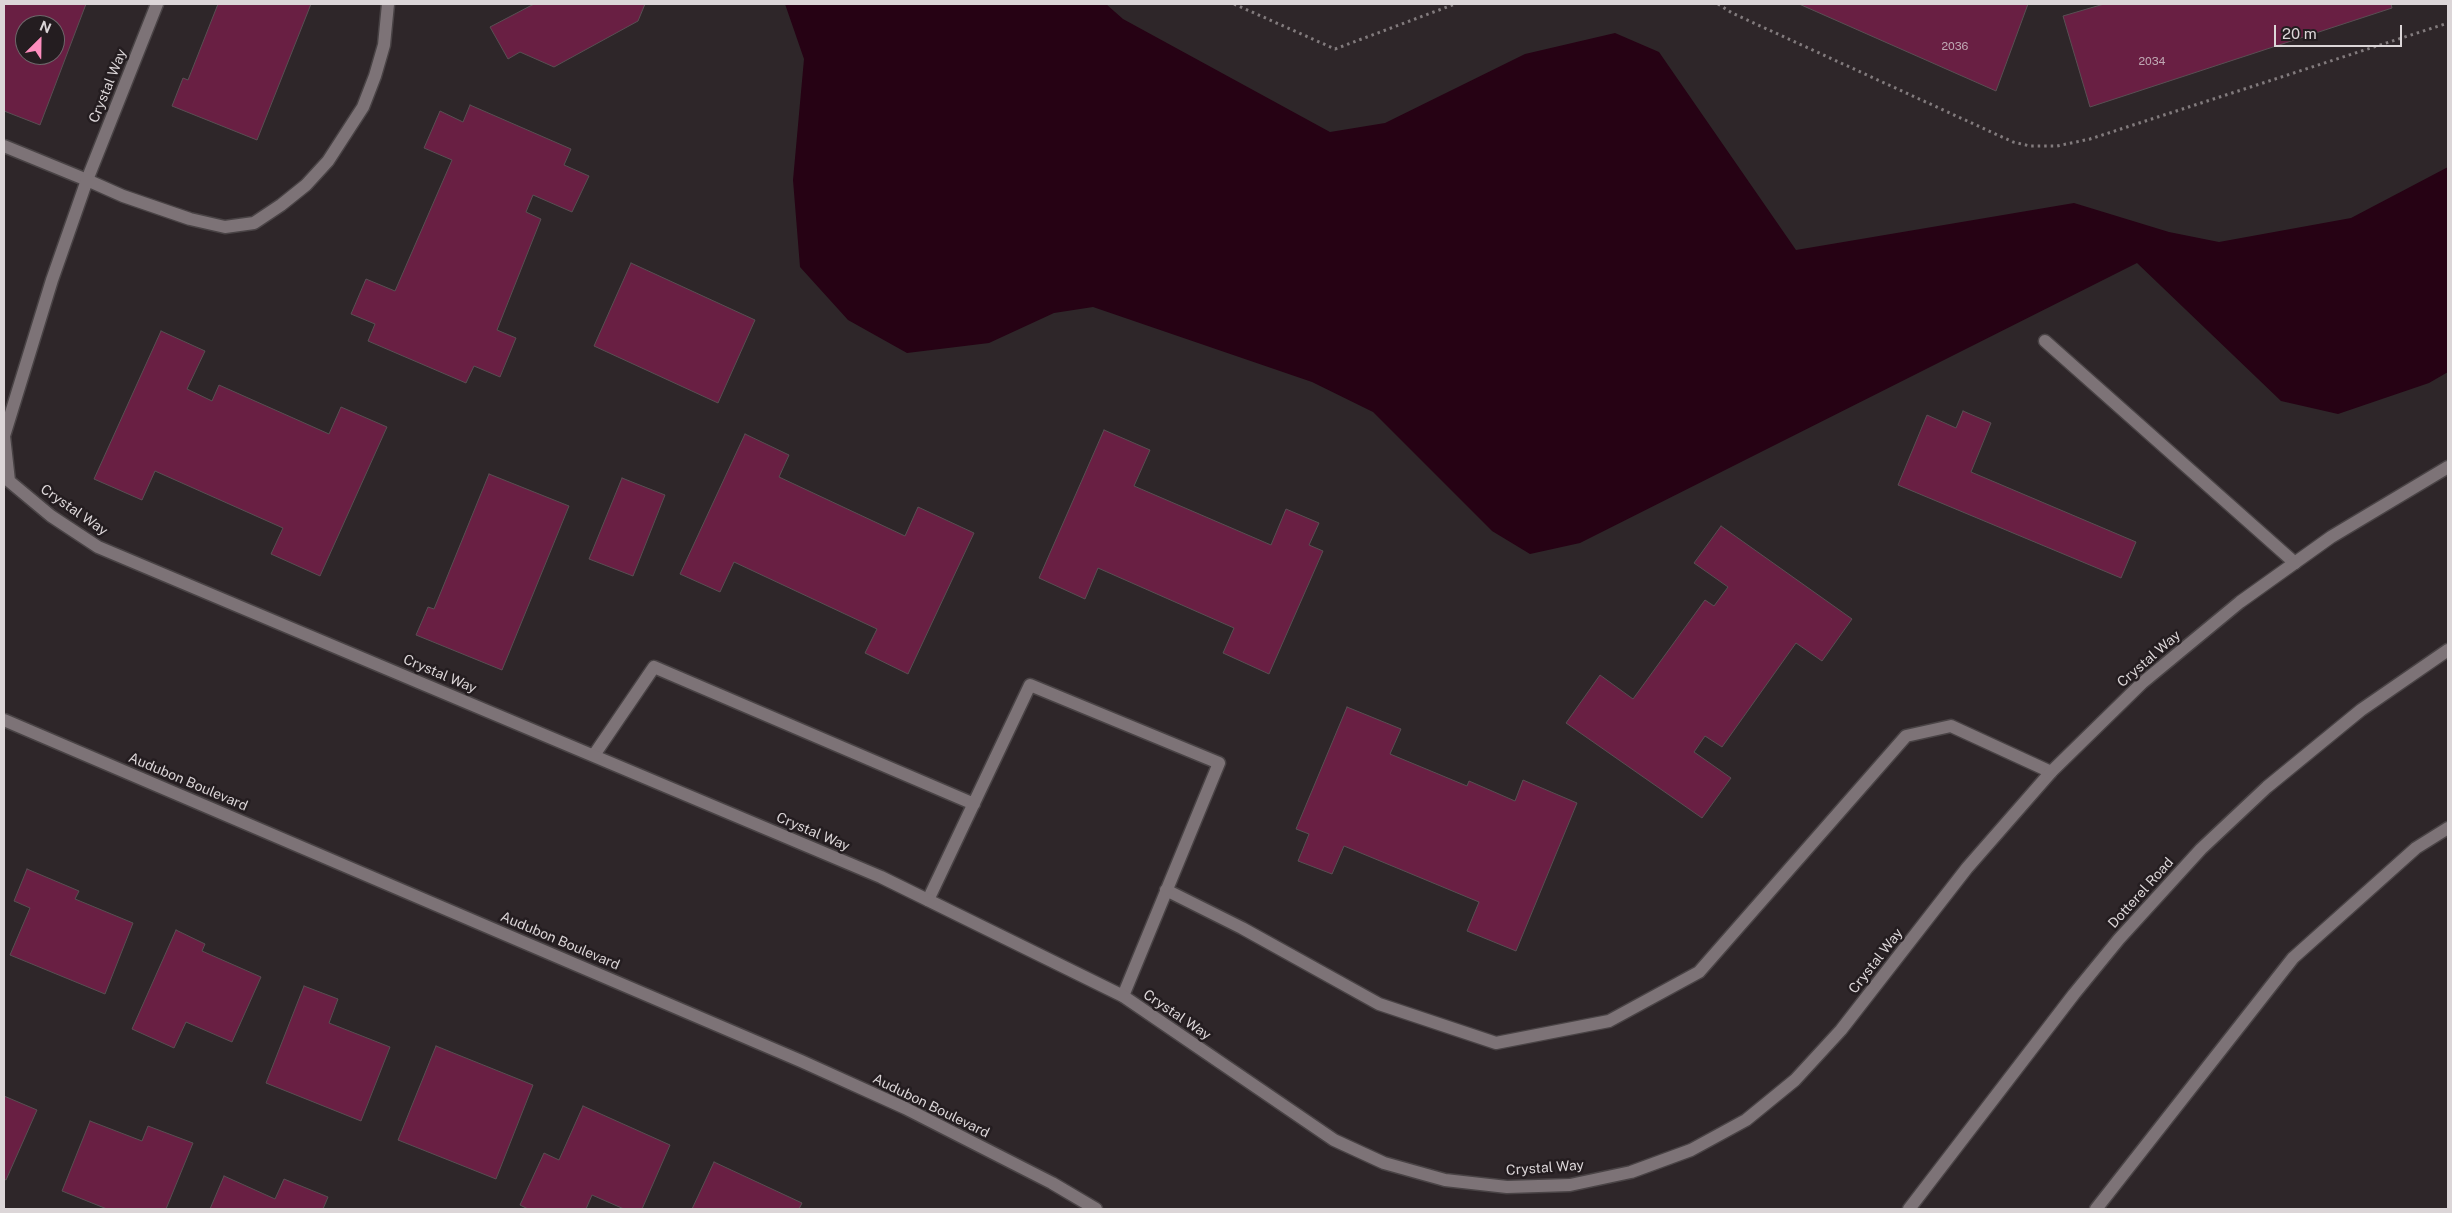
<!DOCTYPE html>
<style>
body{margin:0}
#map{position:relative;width:2452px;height:1213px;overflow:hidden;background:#2e2629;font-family:"Public Sans",sans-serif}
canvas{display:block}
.frame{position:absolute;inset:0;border:5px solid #dcd6d8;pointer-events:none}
.north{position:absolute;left:15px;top:15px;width:50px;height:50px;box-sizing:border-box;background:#241d20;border:1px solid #6e676a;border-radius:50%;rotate:23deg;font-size:14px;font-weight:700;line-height:20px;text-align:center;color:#dcd6d8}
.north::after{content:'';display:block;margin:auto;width:18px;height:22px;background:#fd8ebe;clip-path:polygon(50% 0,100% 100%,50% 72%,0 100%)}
.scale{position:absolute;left:2274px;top:25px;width:128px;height:22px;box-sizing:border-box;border:2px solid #dcd6d8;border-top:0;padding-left:6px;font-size:15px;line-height:18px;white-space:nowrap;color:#dcd6d8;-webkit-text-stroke:4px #241d20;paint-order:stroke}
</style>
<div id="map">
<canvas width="2452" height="1213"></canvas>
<div class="frame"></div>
<div class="north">N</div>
<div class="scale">20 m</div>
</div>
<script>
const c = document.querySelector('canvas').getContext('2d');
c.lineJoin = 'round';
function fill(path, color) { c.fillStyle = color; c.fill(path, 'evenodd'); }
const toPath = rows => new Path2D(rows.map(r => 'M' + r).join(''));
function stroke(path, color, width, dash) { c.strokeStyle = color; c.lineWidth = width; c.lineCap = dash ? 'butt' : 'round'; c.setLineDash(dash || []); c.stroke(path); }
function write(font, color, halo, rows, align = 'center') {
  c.font = font + ' "Public Sans",sans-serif'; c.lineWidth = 5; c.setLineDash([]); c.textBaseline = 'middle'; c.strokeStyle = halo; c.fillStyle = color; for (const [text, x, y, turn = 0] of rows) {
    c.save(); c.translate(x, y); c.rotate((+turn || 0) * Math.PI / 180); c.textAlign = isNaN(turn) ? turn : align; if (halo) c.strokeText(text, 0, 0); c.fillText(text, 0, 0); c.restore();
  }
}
fill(toPath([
 [785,4,1106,4,1123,19,1330,132,1385,123,1525,54,1615,33,1659,52,1796,250,2074,203,2169,232,2219,242,2351,218,2448,167,2448,372,2429,383,2338,414,2281,401,2137,263,1580,543,1530,554,1492,531,1373,412,1312,382,1093,307,1054,313,989,343,907,353,848,320,800,267,793,180,804,59]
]), '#260214');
const building = toPath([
 [4,4,86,4,40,125,4,111,4,4],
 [25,25,55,25,55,55,25,55,25,25],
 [218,4,311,4,257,140,172,106,183,78,188,80,218,4],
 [534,4,645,4,638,21,554,67,520,52,508,59,490,27,534,4],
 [1799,4,2028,4,1996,91,1799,4],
 [2104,4,2391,4,2392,8,2090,107,2063,16,2104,4],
 [470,105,571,149,564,165,589,176,572,212,533,195,526,212,541,219,497,330,516,338,500,377,474,366,466,383,368,341,375,324,351,314,366,279,395,291,452,160,424,148,440,111,463,122,470,105],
 [631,263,755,320,718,403,594,346,631,263],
 [161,331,205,351,187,389,212,401,219,385,329,434,341,407,387,427,320,576,271,554,283,528,155,471,142,500,94,479,161,331],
 [1963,411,1991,423,1971,472,2136,542,2121,578,1898,485,1927,415,1956,428,1963,411],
 [1104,430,1150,450,1134,486,1271,545,1286,509,1319,523,1309,545,1323,551,1269,674,1223,653,1234,628,1098,568,1085,599,1039,578,1104,430],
 [745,434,789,455,779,477,905,536,918,507,974,533,908,674,865,653,877,629,734,562,720,592,680,574,745,434],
 [489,474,569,506,502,670,416,635,428,607,434,609,489,474],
 [622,478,665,495,633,576,589,559,622,478],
 [1721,526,1852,619,1822,661,1796,643,1722,747,1705,736,1694,752,1731,778,1702,818,1566,723,1600,675,1633,699,1705,600,1714,606,1728,587,1694,563,1721,526],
 [1347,707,1401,729,1390,754,1467,786,1469,781,1515,801,1523,780,1577,803,1516,951,1467,931,1479,902,1344,846,1332,874,1298,861,1309,834,1296,829,1347,707],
 [27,869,79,891,75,899,133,923,105,994,10,955,30,908,14,901,27,869],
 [176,930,205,944,202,951,261,977,232,1042,186,1022,174,1048,132,1029,176,930],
 [304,986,338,999,329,1023,390,1047,361,1121,266,1083,304,986],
 [436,1046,533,1085,496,1179,398,1140,436,1046],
 [4,1096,37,1110,6,1180,4,1179,4,1096],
 [583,1106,670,1145,642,1209,624,1209,592,1195,586,1209,528,1209,520,1205,544,1153,559,1160,583,1106],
 [90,1121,142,1141,148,1126,193,1143,166,1209,107,1209,62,1191,90,1121],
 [714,1162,802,1203,799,1209,692,1209,714,1162],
 [224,1176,275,1199,284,1179,328,1197,323,1209,210,1209,224,1176]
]);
fill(building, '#691f43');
stroke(building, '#594f53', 1);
const lane = toPath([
 [4,146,87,180],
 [2045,341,2295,563],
 [594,755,654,667,974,804],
 [1166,890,1242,928,1379,1004,1496,1043,1609,1021,1699,972,1906,736,1951,726,2051,772],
 [928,900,1030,685,1219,763,1123,996],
 [2096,1209,2293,958,2416,848,2448,828]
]);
const street = toPath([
 [157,4,87,180,123,196,190,219,225,227,254,223,281,205,306,185,328,161,363,107,375,76,384,45,388,4],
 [87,180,52,280,4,436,9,481,51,516,98,547,881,877,1123,996,1334,1140,1384,1163,1445,1180,1507,1187,1570,1185,1631,1172,1691,1150,1746,1120,1795,1080,1841,1030,1967,868,2051,772,2142,683,2240,602,2331,537,2448,467],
 [4,720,801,1061,905,1108,1052,1183,1096,1209],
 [1909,1209,2074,994,2119,939,2201,849,2267,787,2361,710,2448,650]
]);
stroke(lane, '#494345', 15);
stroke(street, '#494345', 15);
stroke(toPath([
 [1234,4,1335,49,1455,4],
 [1718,4,1732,13,2013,142,2030,146,2057,146,2090,139,2448,23]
]), '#827b7d', 3, [2.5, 4]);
stroke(lane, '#7d7377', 12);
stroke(street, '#7d7377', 12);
write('11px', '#bfa8b3', null, [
 ["2036",1955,47],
 ["2034",2152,62]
]);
write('14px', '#dcd6d8', '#241d20', [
 ["Crystal Way",108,86,-68],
 ["Crystal Way",74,510,35],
 ["Crystal Way",2149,659,-41],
 ["Crystal Way",440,674,23],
 ["Audubon Boulevard",188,782,23],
 ["Crystal Way",813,832,23],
 ["Dotterel Road",2141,893,-48],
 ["Audubon Boulevard",560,941,23],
 ["Crystal Way",1876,961,-52],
 ["Crystal Way",1177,1015,34],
 ["Audubon Boulevard",931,1106,26],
 ["Crystal Way",1545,1168,-4]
]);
</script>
